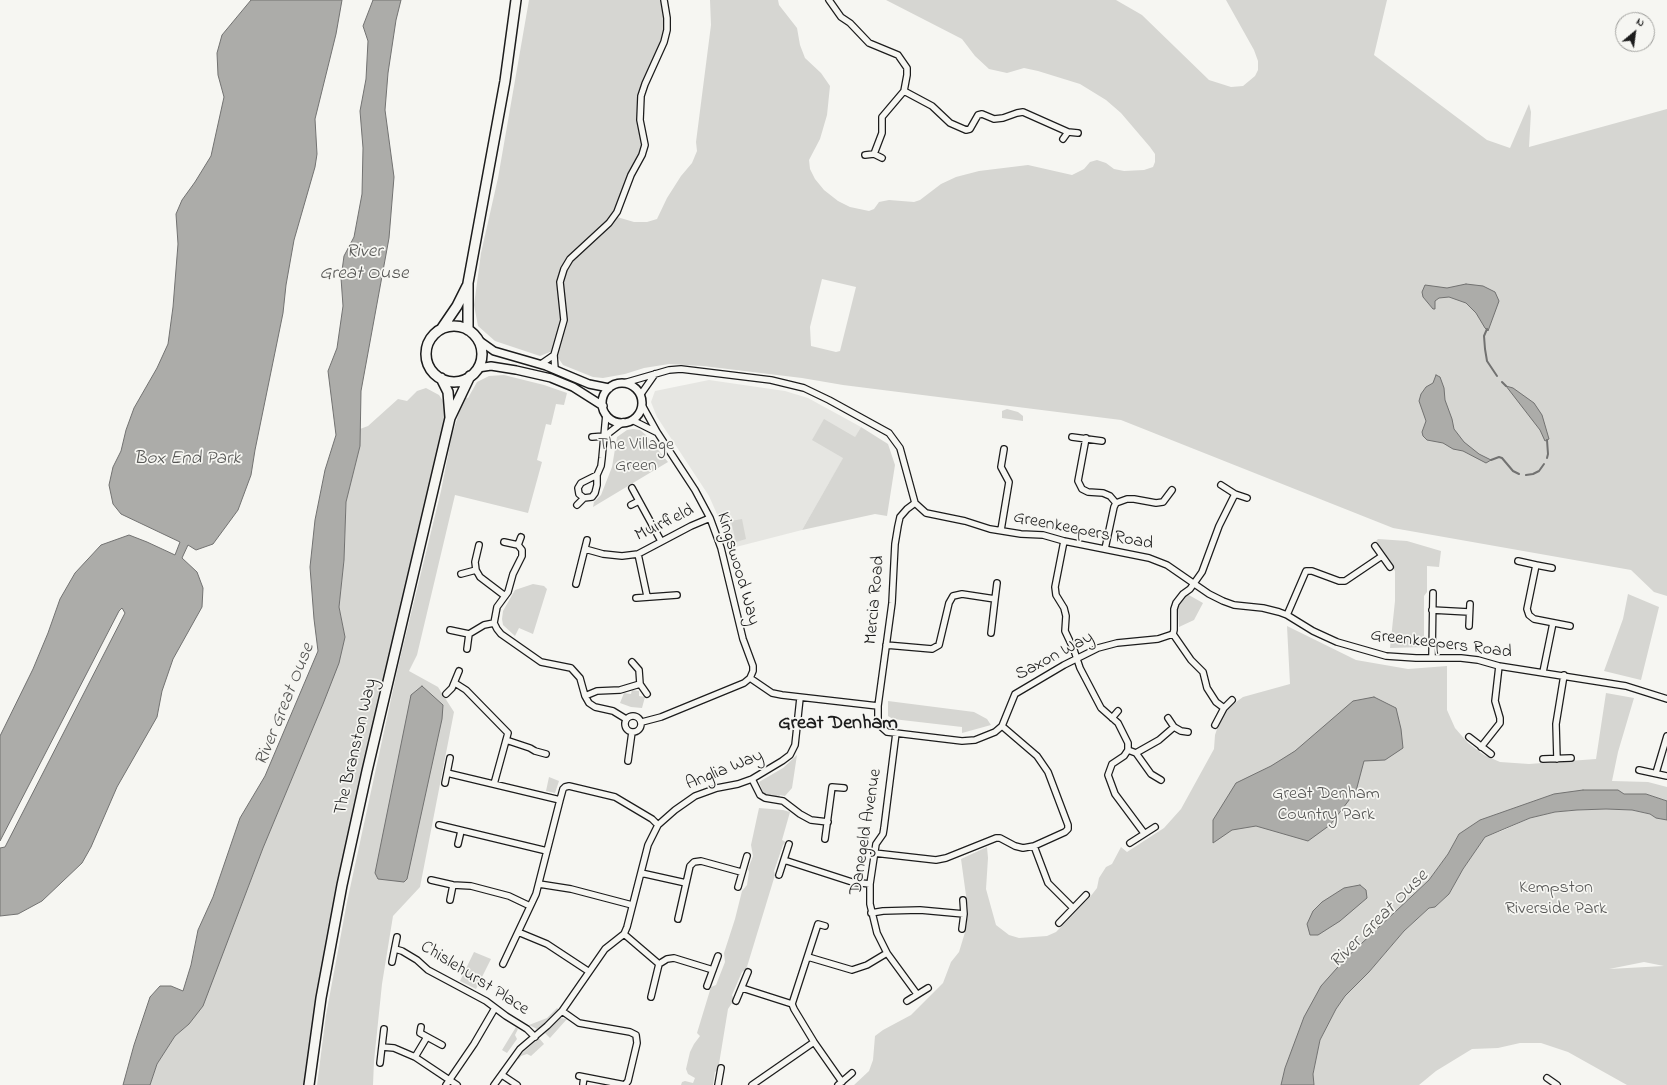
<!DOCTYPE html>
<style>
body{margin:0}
#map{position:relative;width:1667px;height:1085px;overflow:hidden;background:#f6f6f2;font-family:"Indie Flower",sans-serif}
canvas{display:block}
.north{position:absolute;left:1615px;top:12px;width:40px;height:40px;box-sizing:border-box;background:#f6f6f2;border:1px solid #9f9f9c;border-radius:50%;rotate:29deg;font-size:11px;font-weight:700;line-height:16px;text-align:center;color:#1c1c1c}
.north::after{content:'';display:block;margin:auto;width:14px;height:18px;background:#1c1c1c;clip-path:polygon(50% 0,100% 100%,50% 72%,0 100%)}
</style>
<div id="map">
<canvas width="1667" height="1085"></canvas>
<div class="north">N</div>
</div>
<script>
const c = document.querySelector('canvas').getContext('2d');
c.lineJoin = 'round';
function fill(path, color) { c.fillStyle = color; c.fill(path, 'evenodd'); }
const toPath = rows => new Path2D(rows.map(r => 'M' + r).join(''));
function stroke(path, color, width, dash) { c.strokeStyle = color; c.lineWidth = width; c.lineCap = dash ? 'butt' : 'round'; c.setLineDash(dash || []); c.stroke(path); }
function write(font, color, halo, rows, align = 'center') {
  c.font = font + ' "Indie Flower",sans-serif'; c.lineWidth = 3.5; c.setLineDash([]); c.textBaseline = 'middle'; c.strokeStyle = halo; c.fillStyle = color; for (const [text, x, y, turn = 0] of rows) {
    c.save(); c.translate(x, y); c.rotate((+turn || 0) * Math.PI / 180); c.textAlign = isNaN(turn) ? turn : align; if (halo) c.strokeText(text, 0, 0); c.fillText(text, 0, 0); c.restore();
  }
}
fill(toPath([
 [709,380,785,391,808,398,861,427,802,530,732,548,709,496,657,417,651,402,655,391]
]), '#e6e6e2');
fill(toPath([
 [529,0,668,0,670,15,670,30,668,41,645,92,643,118,647,140,647,151,641,164,632,181,621,210,617,217,634,222,647,222,657,219,667,198,681,176,692,163,697,151,696,142,711,25,710,0,778,0,779,5,797,28,800,45,805,58,821,73,830,86,827,115,820,139,809,160,810,169,815,179,824,190,838,201,850,207,869,211,874,209,879,202,889,200,914,202,920,200,941,184,956,177,979,171,1028,165,1072,175,1084,169,1090,162,1097,160,1106,163,1114,169,1124,171,1144,170,1153,167,1155,162,1155,154,1150,147,1121,113,1106,100,1080,84,1038,71,1024,68,1007,73,989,69,975,56,962,39,886,0,1116,0,1142,15,1209,80,1231,87,1243,86,1255,76,1258,70,1258,61,1254,50,1226,0,1387,0,1374,55,1487,140,1510,148,1529,104,1531,112,1529,147,1667,109,1667,596,1654,592,1631,570,1393,528,1121,420,843,385,802,378,703,366,669,364,644,368,625,374,603,378,593,377,563,365,557,356,550,352,540,356,495,341,478,326,474,305,481,253,498,178],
 [822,279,856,287,840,351,836,352,811,346,810,327],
 [504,375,544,385,567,393,564,405,556,404,551,425,546,424,537,460,542,462,528,513,455,495,417,655,409,671,438,687,454,712,420,887,393,916,382,984,374,1061,373,1085,317,1085,326,1015,347,902,398,667,441,491,452,435,464,397,468,398,477,382,489,376],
 [426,388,439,395,447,407,444,429,407,578,339,880,317,994,307,1065,306,1085,150,1085,157,1064,175,1036,189,1024,226,943,263,848,323,704,345,637,339,607,344,560,346,502,360,446,360,429,368,426,398,399,407,401,417,391],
 [1007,409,1018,412,1023,416,1023,421,1002,418,1002,411],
 [824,419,855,437,861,427,888,444,895,465,887,516,875,514,802,530,843,458,812,440],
 [633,429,640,430,646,435,668,462,593,507,594,502,601,495,612,467,617,437,627,430],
 [742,519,746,539,736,542,731,521],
 [1378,539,1407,541,1441,551,1439,567,1427,566,1427,592,1424,596,1424,647,1390,648,1395,601,1395,571,1376,541],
 [533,584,544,586,547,589,533,634,519,628,515,636,503,625,502,619,503,611,515,590],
 [1187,594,1203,603,1194,620,1179,627,1178,609,1179,604],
 [1628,594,1659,607,1641,680,1604,671,1623,619],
 [1287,626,1356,660,1408,669,1447,666,1447,710,1455,728,1468,743,1484,755,1500,762,1529,764,1596,759,1606,693,1634,698,1618,752,1612,781,1648,782,1667,787,1667,801,1646,794,1554,794,1481,820,1459,834,1448,854,1429,880,1408,900,1285,1068,1281,1085,854,1085,869,1071,873,1060,875,1036,883,1030,911,1015,943,983,951,962,959,952,966,929,968,910,961,859,987,847,988,858,986,889,996,925,1009,935,1019,938,1047,936,1056,932,1090,897,1097,888,1099,878,1106,867,1112,864,1121,847,1127,852,1164,828,1181,809,1214,749,1215,735,1220,720,1229,707,1243,697,1290,684],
 [632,690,639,691,639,696,645,697,642,708,631,707,620,703,624,693,631,694],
 [888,701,974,712,987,719,991,725,962,733,962,727,893,719,888,716],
 [797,755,792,788,785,796,780,795,779,797,764,794,759,782,783,768],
 [549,777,559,781,555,793,546,791],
 [759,808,783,810,790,812,782,840,786,842,783,845,774,871,775,875,746,970,742,972,732,995,734,1000,728,1009,718,1070,715,1072,713,1085,681,1085,682,1082,685,1081,693,1083,695,1078,688,1074,686,1069,690,1052,694,1044,700,1036,697,1033,711,987,716,985,725,962,724,953,735,919,742,891,747,885,749,872,748,869,753,856,751,845],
 [1606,809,1632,810,1650,814,1656,818,1667,820,1667,1085,1627,1085,1568,1052,1541,1043,1520,1043,1498,1048,1472,1049,1436,1071,1419,1085,1314,1085,1313,1074,1320,1040,1336,1009,1345,996,1369,972,1404,931,1429,908,1435,907,1449,894,1463,869,1485,837,1504,830,1530,818,1555,812,1577,810],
 [1644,962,1664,966,1609,969],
 [474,952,491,959,476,989,460,981],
 [557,1008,559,1010,540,1028,537,1029,529,1025,547,1018],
 [560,1018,567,1019,550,1038,545,1033],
 [516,1027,518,1029,515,1035,517,1039,507,1053,502,1050],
 [539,1038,544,1044,531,1056,527,1054,521,1056,519,1059,517,1058]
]), '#d6d6d2');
const water = toPath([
 [251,0,342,0,336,34,315,119,317,154,315,167,294,240,286,285,283,313,255,450,251,475,238,510,213,544,196,550,188,545,182,558,197,572,203,588,202,607,173,659,162,691,157,717,117,787,91,847,82,863,42,901,18,914,0,916,0,848,5,847,125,613,122,608,119,611,0,841,0,736,33,669,48,633,60,599,75,573,101,545,129,535,147,542,175,555,180,542,121,514,113,504,109,485,113,467,121,451,126,430,134,408,157,368,168,344,173,307,178,244,176,214,182,200,195,182,211,156,224,97,218,75,217,53,222,35,251,0],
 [373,0,401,0,396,20,388,73,385,110,394,177,389,238,361,391,360,446,346,502,344,560,339,607,345,637,339,663,323,704,263,848,203,1006,189,1024,175,1036,157,1064,150,1085,123,1085,134,1045,150,997,160,986,171,986,183,991,191,965,198,930,213,897,240,818,265,776,318,651,314,619,310,567,315,520,325,470,336,435,328,371,337,348,343,306,341,278,344,256,354,237,362,194,363,148,360,111,366,79,368,41,363,26,373,0],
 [1466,284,1483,286,1495,292,1499,301,1488,331,1485,328,1476,313,1466,303,1449,297,1439,298,1435,301,1435,309,1433,309,1423,297,1422,292,1425,285,1447,288,1466,284],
 [1436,375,1440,377,1444,388,1445,400,1452,419,1454,429,1464,442,1479,454,1491,460,1486,463,1463,451,1453,449,1443,443,1427,440,1423,436,1422,432,1426,421,1419,401,1421,394,1426,387,1433,383,1436,375],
 [1506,386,1513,388,1534,403,1542,415,1549,439,1545,441,1540,430,1506,386],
 [422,686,443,705,442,719,407,879,404,882,378,879,375,873,411,695,422,686],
 [1374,697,1396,708,1401,729,1403,748,1385,760,1364,761,1356,791,1330,825,1308,841,1256,826,1232,830,1213,843,1213,820,1236,783,1271,766,1295,751,1353,701,1374,697],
 [1583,790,1618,790,1624,794,1646,794,1667,801,1667,820,1656,818,1650,814,1632,810,1606,809,1577,810,1555,812,1530,818,1485,837,1463,869,1449,894,1435,907,1429,908,1404,931,1369,972,1345,996,1336,1009,1320,1040,1313,1074,1314,1085,1281,1085,1285,1068,1304,1017,1321,986,1345,959,1429,880,1448,854,1459,834,1480,820,1554,794,1583,790],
 [1360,885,1366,890,1367,898,1340,921,1318,935,1310,935,1307,924,1313,911,1322,902,1344,888,1360,885]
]);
fill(water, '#acaca9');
stroke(water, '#727271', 1);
stroke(toPath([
 [1487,329,1484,336,1485,349,1487,361,1497,376],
 [1502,382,1506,386],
 [1547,458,1548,454,1547,440],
 [1491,460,1499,457,1502,458,1513,471,1519,474],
 [1526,475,1533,474,1539,471,1544,464]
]), '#727271', 2);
const minor = toPath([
 [829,0,841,17,850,23,869,43,898,55,907,68,907,75,904,91,882,117,882,133,874,154],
 [904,91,932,106,950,123,966,130,970,129,978,115,982,114,994,119,1003,118,1017,113,1023,112,1068,132,1078,133],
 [1063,139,1068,132],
 [865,155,874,154,882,158],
 [541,364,554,355],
 [555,369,554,355,564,320,560,282,564,269,570,259,609,223,617,212,631,175,642,155,645,145,640,120,641,96,645,84,664,42,667,30,667,18,664,0],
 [624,383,669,370,681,369,771,380,804,388,829,400,889,433,900,448,915,503,926,513,965,521,990,529,1021,534,1043,535,1064,541,1149,558,1167,565,1209,594,1223,601,1234,605,1263,608,1279,612,1287,615,1313,631,1337,642,1386,656,1416,658,1461,658,1478,660,1499,666,1626,686,1667,699],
 [641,394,655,374],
 [632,420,656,432],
 [592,437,605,436,623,422],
 [1072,437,1102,441],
 [1086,438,1078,481,1082,489,1088,492,1103,493,1110,496,1116,503],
 [597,475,581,483,578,488,579,494,584,498,592,497,595,493,597,485,597,475,601,466,602,458,606,414],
 [1221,485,1235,494,1247,498],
 [632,488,661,541],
 [915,503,907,509,900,517,898,526,895,544,892,603,878,706,878,724,887,732,962,741,975,740,995,732,1002,726,1015,694,1064,665,1098,648,1117,643,1158,639,1173,634,1174,630,1174,609,1176,603,1183,594,1190,589,1202,572,1219,526,1235,494],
 [577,505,584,498],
 [631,505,639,501],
 [1001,530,1009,482,1001,467,1004,449],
 [1064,541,1055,587,1056,595,1064,608,1066,616,1065,631,1074,650,1080,668,1101,708,1118,723,1128,743,1128,750,1124,756,1112,764,1108,775,1115,794,1144,833],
 [504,542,518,545,522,550,522,556,513,574,508,592,497,607,494,623,497,629,501,634,541,662,571,668,580,678,585,696,589,703,595,707,613,711,626,719],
 [479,545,475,562,476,570,480,577,505,596],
 [518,545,521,537],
 [1375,546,1390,567],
 [585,549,603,554,622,556,638,554,691,526,710,518],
 [1105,549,1114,507,1116,503,1127,499,1134,499,1156,503,1163,502,1172,490],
 [638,554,647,596],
 [1518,561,1536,565],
 [1552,568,1536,565,1527,609,1529,615,1534,619,1570,626],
 [461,574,476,570],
 [576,584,587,540],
 [636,598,677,595],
 [995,599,997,583],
 [1432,610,1469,612],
 [1287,615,1306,571,1312,571,1339,581,1345,581,1382,556],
 [1469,626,1470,604],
 [450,630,469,634,484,625,494,623],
 [1173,634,1191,660,1203,672,1207,688,1216,702,1224,708],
 [886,645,932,649,939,645,949,603,953,596,962,594,995,599,991,633],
 [467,649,469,634],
 [1432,657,1433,593],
 [632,662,639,670,640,684,647,694],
 [1543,672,1553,623],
 [750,678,772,693,782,695,878,706],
 [455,683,466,690,508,733,494,784],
 [446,694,452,688,459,671],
 [585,696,597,691,620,690,640,684],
 '625 724a8 8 0 1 1 16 0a8 8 0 1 1-16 0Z',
 [1112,718,1118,711],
 [1168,718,1174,727,1181,731,1188,732],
 [642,722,661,717,744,683,750,678,753,671,753,666,743,639,721,548,710,518,695,490,657,432,642,405],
 [1215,725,1224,708,1232,700],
 [896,733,884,828,883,834,876,844,870,884,870,904,877,933,887,953,917,994],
 [1469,737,1491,754],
 [506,740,530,748,535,751,546,754],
 [1481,747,1500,723,1500,718,1495,701,1499,666],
 [1128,750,1136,753,1151,774,1161,780],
 [1136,753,1159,740,1174,727],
 [1543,759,1571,758],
 [1557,759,1556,724,1564,675],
 [628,761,632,732],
 [1639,770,1667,776],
 [447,773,560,800],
 [1656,773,1667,736],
 [752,779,760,795,765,798,783,801,800,814,811,820,828,822],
 [445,783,450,758],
 [439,825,547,851],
 [825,839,832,787,844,788],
 [1130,843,1155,827],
 [458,844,461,831],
 [1034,846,1048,883,1073,908],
 [874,853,936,860,946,858,996,838,1000,838,1015,846,1023,848,1034,846,1065,832,1068,829,1068,825,1048,772,1037,756,1002,726],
 [784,860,852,882,870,884],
 [641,873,686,883],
 [779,875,789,844],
 [431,880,453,885,471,886,509,896,530,906],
 [539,884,571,889,632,905],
 [738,887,747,856],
 [450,900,453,885],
 [871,913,883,911,920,910,964,914],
 [678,919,690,866,694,862,701,861,741,872],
 [1059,923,1086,895],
 [825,926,818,924,792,1004,794,1009,814,1042,842,1082],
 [962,929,964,914,963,900],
 [518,932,547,944,588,971],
 [624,934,659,964,667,959,674,958,713,970],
 [395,949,402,951,417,960,428,970,486,1001,506,1016,527,1029,535,1037],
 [808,957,852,970,867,965,887,953],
 [392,962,397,937],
 [503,964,536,894,560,800,563,789,565,787,569,786,615,797,652,819,658,825],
 [707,986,718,956],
 [742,988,792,1004],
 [651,997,659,964],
 [736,1001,748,972],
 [907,1001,928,988],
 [562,1011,579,1023,630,1032,636,1035,637,1043,628,1081,625,1085,579,1076],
 [421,1027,420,1033,442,1045],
 [382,1047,394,1048,415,1057,457,1085],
 [415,1057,427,1037],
 [380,1063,384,1029],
 [502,1075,517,1085],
 [1547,1078,1557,1085],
 [583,1084,584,1077],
 [446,1085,474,1044,495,1008],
 [494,1085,520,1049,547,1026,562,1011,605,949,624,934,627,927,648,845,658,825,675,810,695,796,717,788,738,784,752,779,782,761,790,755,795,745,800,698],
 [718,1085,721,1068],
 [752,1085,814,1042],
 [838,1085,852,1073]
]);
const tertiary = toPath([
 [477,339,494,351,546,366,589,384,609,388],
 [478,368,491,366,516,370,551,378,573,387,603,406],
 '602 403a20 20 0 1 1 40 0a20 20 0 1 1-40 0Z'
]);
const trunk = toPath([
 '426 354a28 28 0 1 1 56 0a28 28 0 1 1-56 0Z',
 [442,328,457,306,467,286],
 [468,330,468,283,505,81,516,0],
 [441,378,448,392,450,417],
 [309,1085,321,998,342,885,367,771,450,418,470,376]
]);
stroke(minor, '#1c1c1c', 8);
stroke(tertiary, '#1c1c1c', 10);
stroke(trunk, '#1c1c1c', 12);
stroke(minor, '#f6f6f2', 5.5);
stroke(tertiary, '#f6f6f2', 7);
stroke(trunk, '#f6f6f2', 9);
write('18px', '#545453', '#f6f6f2', [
 ["The Village",636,446],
 ["Green",636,467],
 ["Great Denham",1326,795],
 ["Country Park",1326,816],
 ["Kempston",1556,889],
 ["Riverside Park",1556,910]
]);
write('18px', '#1c1c1c', '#f6f6f2', [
 ["Muirfield",665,524,-26],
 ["Greenkeepers Road",1083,532,11],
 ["Kingswood Way",737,569,74],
 ["Mercia Road",876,600,-85],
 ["Greenkeepers Road",1441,645,7],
 ["Saxon Way",1055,657,-28],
 ["The Branston Way",357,747,-77],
 ["Anglia Way",725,771,-22],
 ["Danegeld Avenue",867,832,-81],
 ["Chislehurst Place",474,979,32]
]);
write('italic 19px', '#565654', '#f6f6f2', [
 ["River",364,253],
 ["Great Ouse",364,275],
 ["Box End Park",187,460],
 ["River Great Ouse",286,705,-68],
 ["River Great Ouse",1380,920,-45]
]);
write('bold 20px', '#1c1c1c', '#f6f6f2', [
 ["Great Denham",838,725]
]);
</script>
